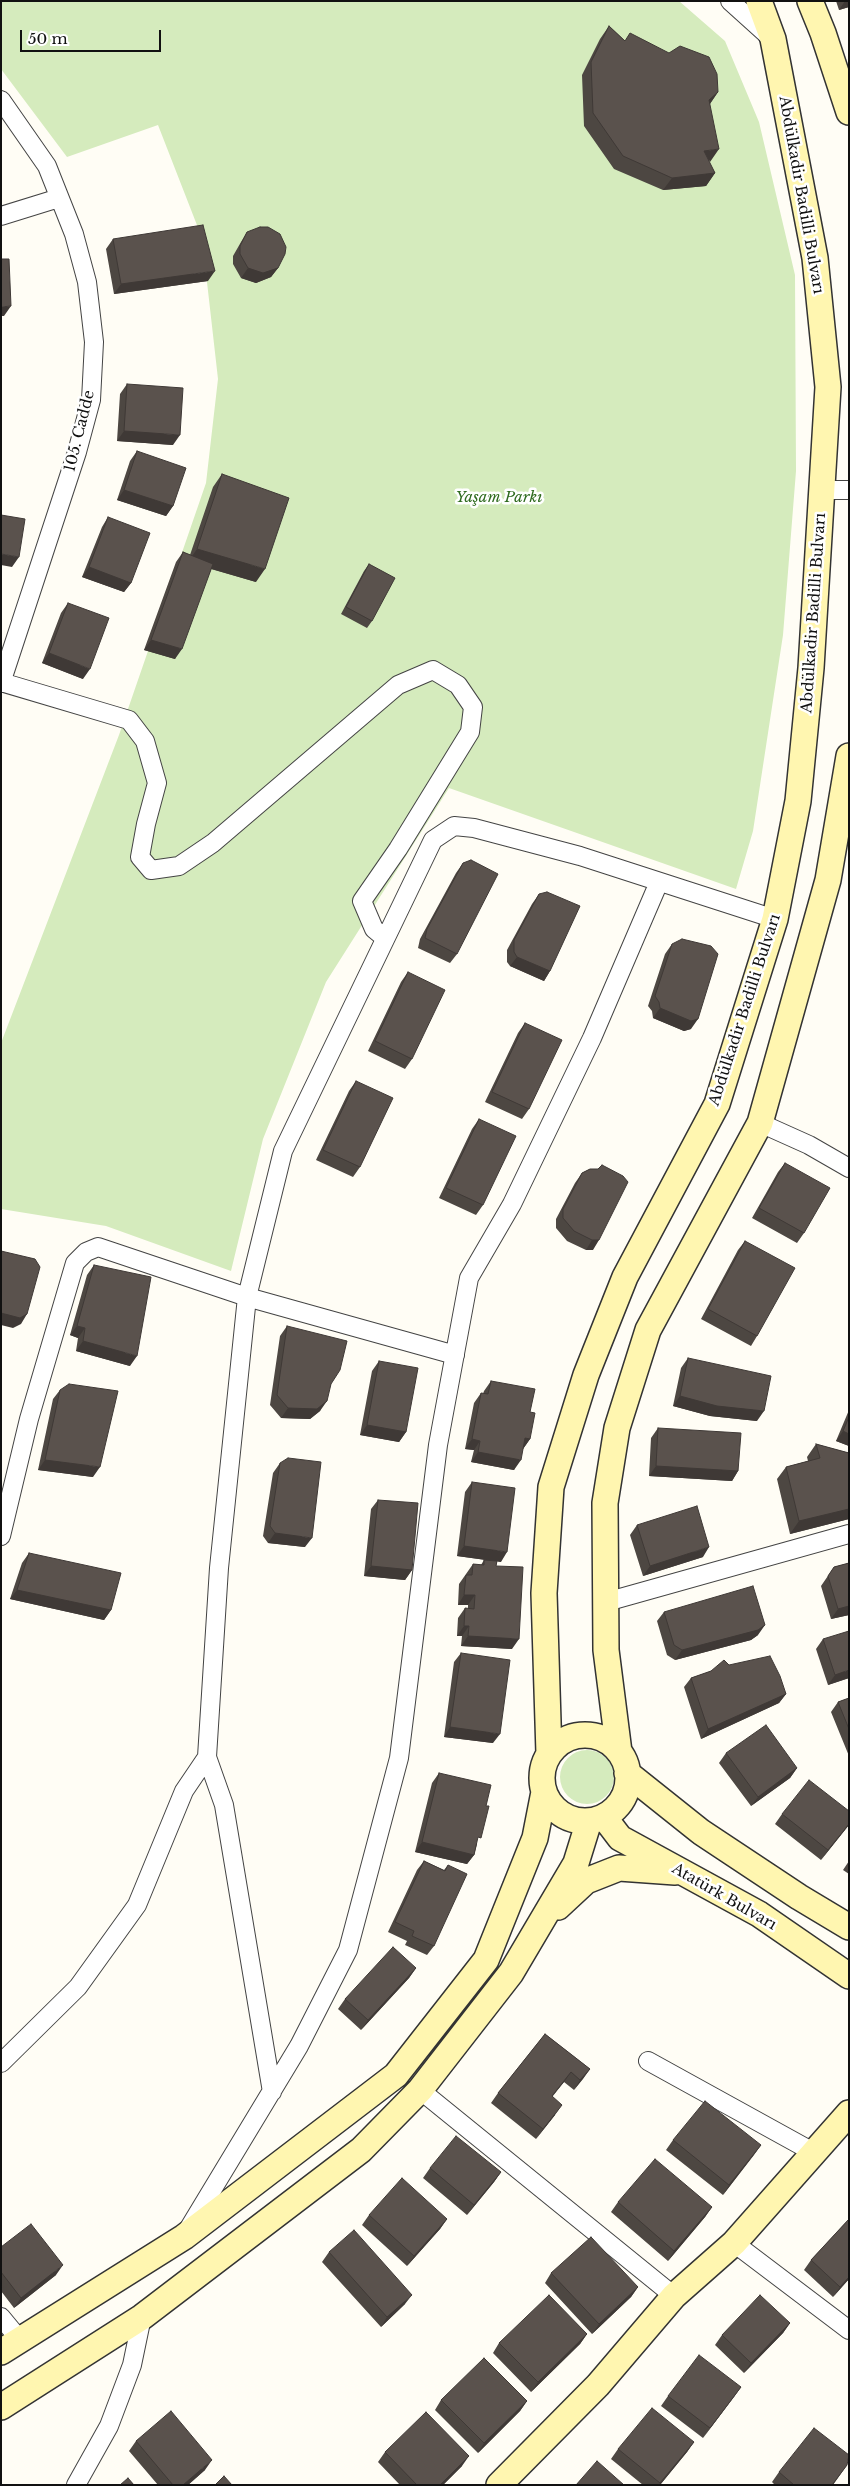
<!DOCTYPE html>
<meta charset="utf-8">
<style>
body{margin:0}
#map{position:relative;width:850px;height:2486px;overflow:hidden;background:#fffdf5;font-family:"Libre Baskerville",serif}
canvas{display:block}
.frame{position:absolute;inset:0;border:2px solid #111;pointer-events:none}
.scale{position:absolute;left:20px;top:30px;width:141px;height:22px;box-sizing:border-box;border:2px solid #111;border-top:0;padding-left:6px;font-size:15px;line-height:18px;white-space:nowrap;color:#111;-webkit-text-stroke:4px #fff;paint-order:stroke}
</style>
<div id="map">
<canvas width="850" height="2486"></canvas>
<div class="frame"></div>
<div class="scale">50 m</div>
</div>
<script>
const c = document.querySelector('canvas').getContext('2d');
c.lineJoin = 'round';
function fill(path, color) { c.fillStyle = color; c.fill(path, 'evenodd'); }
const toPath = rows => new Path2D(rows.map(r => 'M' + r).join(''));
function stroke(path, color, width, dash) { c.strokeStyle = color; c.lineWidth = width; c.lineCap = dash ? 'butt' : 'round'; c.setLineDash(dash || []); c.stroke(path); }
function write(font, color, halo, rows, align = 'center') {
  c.font = font + ' "Libre Baskerville",serif'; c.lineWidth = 5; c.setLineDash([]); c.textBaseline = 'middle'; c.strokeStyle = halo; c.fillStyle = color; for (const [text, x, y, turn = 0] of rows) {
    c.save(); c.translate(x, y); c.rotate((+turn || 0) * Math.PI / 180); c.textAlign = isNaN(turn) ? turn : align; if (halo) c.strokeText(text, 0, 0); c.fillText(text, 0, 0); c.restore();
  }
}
fill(toPath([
 [1,1,679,1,725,41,759,122,795,275,796,471,783,635,753,831,736,889,449,788,326,982,263,1139,231,1271,106,1226,1,1209,1,1043,119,735,206,483,218,379,202,238,158,125,67,157,1,69],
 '560 1777a27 27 0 1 1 54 0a27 27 0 1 1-54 0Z'
]), '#d5ebbd');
const street = toPath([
 [730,1,771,38],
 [1,100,47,166,74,234,87,282,94,342,91,400,77,452,1,683],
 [1,216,59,198],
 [822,490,849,490],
 [1,682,129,720,145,741,157,783,146,824,140,857,151,870,179,866,213,843,398,685,433,670,458,685,473,707,470,732,398,849,362,901,374,929,385,938],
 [760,1123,809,1145,849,1168],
 [1,1536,29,1419,75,1263,86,1252,98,1247,247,1297,455,1355],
 [606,1602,849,1534],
 [648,2061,813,2152],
 [1,2063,78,1987,137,1905,184,1791,207,1757],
 [420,2090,674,2296],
 [272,2092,224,1805,207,1757,219,1568,247,1297,283,1151,433,840,454,826,474,828,580,856,775,919],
 [189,2228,299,2046,348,1950,399,1758,438,1445,469,1278,512,1204,592,1038,659,882],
 [734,2243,849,2330],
 [1,2317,20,2340],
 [76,2485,109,2426,132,2365,142,2317]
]);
const secondary = toPath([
 [810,1,823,33,849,112],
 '542 1778a43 43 0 1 1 86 0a43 43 0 1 1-86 0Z',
 [619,1752,606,1650,605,1503,617,1428,648,1330,760,1123,828,880,849,756],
 [549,1754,544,1593,551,1487,586,1375,625,1277,717,1104,775,919,798,801,811,668,828,387,815,258,773,39,759,1],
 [627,1773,701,1832,799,1897,849,1927],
 [604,1817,620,1838,759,1914,849,1976],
 [558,1907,586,1881,619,1868,675,1872],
 [1,2352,184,2237,396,2075,486,1960,535,1838,544,1792],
 [1,2407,142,2317,361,2150,420,2090,511,1973,576,1863,589,1821],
 [499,2485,598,2385,674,2296,734,2243,849,2113]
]);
stroke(street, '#444', 20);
stroke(secondary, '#333', 28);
stroke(street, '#fff', 18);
stroke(secondary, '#fff6b0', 25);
fill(toPath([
 [836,1,849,1,849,7,839,10],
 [609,26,625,41,718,92,710,104,709,162,715,173,706,186,663,190,614,169,584,126,582,75,600,39],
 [247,232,278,268,271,277,256,283,241,278,233,264,233,256,241,242],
 [113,239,208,281,114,294,106,249],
 [127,384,173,445,117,441,120,394],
 [137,451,173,506,166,516,117,500,130,461],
 [222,474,256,582,211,569,175,659,144,650,176,562,183,552,190,555,213,487],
 [108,517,131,583,124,592,82,577,102,527],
 [369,564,372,621,367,628,341,614,364,571],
 [68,603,83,679,42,663,61,613],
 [463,863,457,954,450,963,418,948,420,939,456,873],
 [539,894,550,971,544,981,510,966,507,962,507,950,532,904],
 [672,944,691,1029,684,1031,653,1018,652,1011,648,1006,665,954],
 [408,972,412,1059,405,1069,368,1051,401,982],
 [525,1023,529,1109,522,1119,485,1102,518,1033],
 [356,1081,360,1167,353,1177,316,1160,349,1091],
 [479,1119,483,1205,476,1215,439,1198,472,1129],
 [785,1163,804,1233,797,1243,752,1218,778,1172],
 [590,1169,593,1250,586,1250,567,1241,556,1228,556,1219,575,1183,582,1173],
 [745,1241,757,1336,751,1346,701,1319,738,1250],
 [94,1265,130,1366,76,1351,78,1338,70,1335,87,1275],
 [287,1326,331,1384,320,1411,310,1419,281,1418,270,1405,280,1336],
 [688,1358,757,1421,710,1416,673,1406,681,1368],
 [379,1361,406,1432,399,1442,360,1435,372,1371],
 [491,1381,530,1412,530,1439,523,1449,514,1470,471,1462,474,1450,465,1449,474,1403,481,1393,483,1394,484,1391],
 [60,1390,93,1477,38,1470,53,1399],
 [849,1410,849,1446,836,1441],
 [658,1428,738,1471,732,1481,649,1476,651,1438],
 [816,1444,849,1453,849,1519,790,1534,777,1479,786,1467,808,1461,807,1457],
 [280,1463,305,1547,268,1543,263,1536,273,1473],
 [472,1482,501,1562,497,1561,496,1566,512,1649,461,1646,462,1636,457,1636,458,1618,465,1608,468,1609,468,1605,458,1605,459,1584,473,1564,481,1565,484,1560,493,1561,457,1556,465,1492],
 [378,1500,412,1570,405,1580,364,1576,371,1509],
 [637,1525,703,1557,643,1576,630,1535],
 [29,1553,111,1610,104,1620,10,1599,22,1563],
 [849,1563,849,1615,831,1619,821,1586,834,1567],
 [664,1612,758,1635,751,1640,675,1660,667,1655,657,1621],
 [823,1639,849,1678,828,1685,816,1649],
 [461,1653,493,1743,444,1737,454,1662],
 [729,1665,786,1694,779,1703,701,1739,684,1687,691,1678],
 [849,1698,849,1756,831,1712,838,1702],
 [726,1753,797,1768,790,1778,751,1806,719,1763],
 [439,1773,477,1844,474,1855,467,1864,415,1852,432,1783],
 [782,1814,849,1825,821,1860,775,1824],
 [424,1861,444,1870,448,1865,434,1946,427,1955,405,1945,407,1941,388,1932,417,1870],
 [849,1861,849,1874,843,1870],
 [416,1968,409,1978,361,2030,338,2009,345,1999],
 [545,2034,590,2069,574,2090,564,2082,552,2096,555,2115,536,2139,491,2103,498,2093],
 [673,2140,761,2145,723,2195,666,2150],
 [430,2168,501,2172,494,2182,467,2215,423,2178],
 [618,2202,712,2207,705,2217,668,2261,611,2212],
 [369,2215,447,2219,440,2229,407,2266,362,2225],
 [849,2219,849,2279,833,2297,804,2270,811,2260],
 [1,2247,56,2275,14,2308,1,2291],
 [329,2252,405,2304,381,2327,322,2262],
 [551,2273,638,2287,631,2297,592,2334,545,2283],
 [790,2323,783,2333,744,2373,715,2345,722,2335],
 [587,2334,580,2344,531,2392,493,2353,499,2343],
 [741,2387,703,2438,661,2406,668,2396],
 [441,2400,527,2401,520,2411,478,2453,435,2410],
 [136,2441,205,2470,188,2485,158,2485,129,2451],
 [694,2442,687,2452,660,2485,643,2485,611,2459,618,2449],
 [385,2452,462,2466,443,2485,400,2485,378,2462],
 [847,2465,833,2485,775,2485,772,2482,779,2472]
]), '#4d4742');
fill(toPath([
 [845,1,849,1,849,7,839,10],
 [718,92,709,105,709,100],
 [719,149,710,162,704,151],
 [715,173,706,186,663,190,672,178],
 [248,268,278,268,271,277,256,283,241,278],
 [215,271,208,281,114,294,121,284],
 [11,306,4,316,1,316,1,307],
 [124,431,180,435,173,445,117,441],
 [124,490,173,506,166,516,117,500],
 [197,549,265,569,256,582,188,562],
 [1,554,19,557,12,567,1,565],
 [89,567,131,583,124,592,82,577],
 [151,640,182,649,175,659,144,650],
 [49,653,90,669,83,679,42,663],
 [517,957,550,971,544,981,510,966],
 [660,1008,698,1019,691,1029,684,1031,653,1018],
 [592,1240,599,1240,593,1250,586,1250],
 [1,1313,27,1314,21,1324,13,1328,1,1325],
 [77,1326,85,1328,78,1338,70,1335],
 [83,1341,137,1356,130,1366,76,1351],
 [680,1396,764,1411,757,1421,710,1416,673,1406],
 [327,1401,320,1411,310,1419,281,1418,288,1408],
 [367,1425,406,1432,399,1442,360,1435],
 [843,1431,849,1434,849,1446,836,1441],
 [525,1438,530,1439,523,1449],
 [472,1439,480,1441,474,1450,465,1449],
 [478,1452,521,1460,514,1470,471,1462],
 [45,1460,100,1467,93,1477,38,1470],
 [656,1466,738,1471,732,1481,649,1476],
 [849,1509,849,1519,790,1534,799,1521],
 [275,1533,312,1538,305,1547,268,1543],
 [464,1546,507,1552,501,1562,457,1556],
 [709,1547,703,1557,643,1576,650,1566],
 [371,1566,412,1570,405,1580,364,1576],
 [17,1590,111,1610,104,1620,10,1599],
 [464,1595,475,1595,468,1605,458,1605],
 [849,1606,849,1615,831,1619,838,1609],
 [765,1625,758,1635,751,1640,675,1660,682,1650],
 [464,1626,469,1626,462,1636,457,1636],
 [468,1636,519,1639,512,1649,461,1646],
 [849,1670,849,1678,828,1685,835,1675],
 [786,1694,779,1703,701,1739,708,1729],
 [450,1727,500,1734,493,1743,444,1737],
 [797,1768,790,1778,751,1806,758,1797],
 [849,1824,848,1826,821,1860,828,1850],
 [422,1842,474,1855,467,1864,415,1852],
 [416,1968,409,1978,361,2030,368,2020],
 [590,2069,583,2079,574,2090,580,2080],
 [571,2072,564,2082,545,2106,552,2096],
 [562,2105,555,2115,536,2139,543,2129],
 [761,2145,754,2155,723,2195,729,2185],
 [501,2172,494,2182,467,2215,474,2205],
 [712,2207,705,2217,668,2261,674,2251],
 [447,2219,440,2229,407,2266,414,2256],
 [63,2265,56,2275,14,2308,21,2298],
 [849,2277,849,2279,833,2297,840,2287],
 [638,2287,631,2297,592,2334,599,2324],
 [412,2295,405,2304,381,2327,387,2317],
 [790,2323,783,2333,744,2373,751,2363],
 [587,2334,580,2344,531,2392,538,2382],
 [741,2387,734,2397,703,2438,710,2428],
 [527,2401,520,2411,478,2453,484,2443],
 [694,2442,687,2452,660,2485,659,2485],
 [469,2456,462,2466,443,2485,440,2485],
 [212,2460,205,2470,188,2485,183,2485]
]), '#3f3936');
const building = toPath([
 [609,26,625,41,630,33,669,53,680,46,709,57,717,74,718,92,709,100,719,149,704,151,715,173,672,178,623,156,593,113,591,62,609,26],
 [203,225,215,271,121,284,113,239,203,225],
 [260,227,268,227,280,234,286,247,285,254,278,268,263,273,248,268,240,254,240,246,247,232,260,227],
 [1,259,9,259,11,306,1,307,1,259],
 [127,384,183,388,180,435,124,431,127,384],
 [137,451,186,468,173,506,124,490,137,451],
 [222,474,289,498,265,569,197,549,222,474],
 [1,515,25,519,19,557,1,554,1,515],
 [108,517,150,533,131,583,89,567,108,517],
 [183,552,213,564,182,649,151,640,183,552],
 [369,564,395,578,372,621,346,607,369,564],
 [68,603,109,618,90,669,49,653,68,603],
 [471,860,498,874,457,954,425,938,427,929,463,863,471,860],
 [547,892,580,906,550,971,517,957,514,952,514,940,539,894,547,892],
 [682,939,711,946,718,954,698,1019,691,1021,660,1008,659,1002,655,996,672,944,682,939],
 [408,972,445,990,412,1059,375,1041,408,972],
 [525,1023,562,1040,529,1109,492,1092,525,1023],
 [356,1081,393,1098,360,1167,323,1150,356,1081],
 [479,1119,516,1136,483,1205,446,1188,479,1119],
 [785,1163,830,1188,804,1233,759,1208,785,1163],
 [602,1165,623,1176,628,1182,599,1240,592,1240,574,1231,563,1218,563,1209,582,1173,590,1169,598,1169,602,1165],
 [745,1241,795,1268,757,1336,708,1309,745,1241],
 [1,1251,35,1259,40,1267,27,1314,20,1318,1,1313,1,1251],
 [94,1265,151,1277,137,1356,83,1341,85,1328,77,1326,94,1265],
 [287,1326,347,1341,340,1370,331,1384,327,1401,317,1409,288,1408,277,1395,287,1326],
 [688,1358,771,1376,764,1411,717,1406,680,1396,688,1358],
 [379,1361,418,1368,406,1432,367,1425,379,1361],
 [491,1381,535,1389,530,1412,535,1413,530,1439,525,1438,521,1460,478,1452,480,1441,472,1439,481,1393,488,1394,491,1381],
 [69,1384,118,1391,100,1467,45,1460,60,1390,69,1384],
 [849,1417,849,1434,843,1431,849,1417],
 [658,1428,741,1433,738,1471,656,1466,658,1428],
 [816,1444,849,1453,849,1509,799,1521,786,1467,820,1458,816,1444],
 [288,1458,321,1462,312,1538,275,1533,270,1526,280,1463,288,1458],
 [472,1482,515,1488,507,1552,464,1546,472,1482],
 [378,1500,418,1503,412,1570,371,1566,378,1500],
 [697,1506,709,1547,650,1566,637,1525,697,1506],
 [29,1553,121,1573,111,1610,17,1590,29,1553],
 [484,1560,497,1561,496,1566,523,1567,519,1639,468,1636,469,1626,464,1626,465,1608,474,1609,475,1595,464,1595,466,1575,472,1575,473,1564,484,1565,484,1560],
 [849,1563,849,1606,838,1609,828,1576,834,1567,849,1563],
 [753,1586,765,1625,758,1630,682,1650,674,1645,664,1612,753,1586],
 [849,1631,849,1670,835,1675,823,1639,849,1631],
 [461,1653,510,1660,500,1734,450,1727,461,1653],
 [770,1656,780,1676,786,1694,708,1729,691,1678,711,1671,724,1660,729,1665,770,1656],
 [849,1698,849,1729,838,1702,849,1698],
 [766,1725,797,1768,758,1797,726,1753,766,1725],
 [439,1773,491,1785,486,1806,489,1806,481,1838,478,1837,474,1855,422,1842,439,1773],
 [809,1780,849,1811,849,1824,828,1850,782,1814,809,1780],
 [424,1861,445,1871,448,1865,467,1874,434,1946,412,1936,414,1931,395,1922,424,1861],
 [393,1947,416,1968,368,2020,345,1999,393,1947],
 [545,2034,590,2069,580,2080,571,2072,552,2096,562,2105,543,2129,498,2093,545,2034],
 [705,2101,761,2145,729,2185,673,2140,705,2101],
 [456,2136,501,2172,474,2205,430,2168,456,2136],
 [655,2159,712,2207,674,2251,618,2202,655,2159],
 [402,2178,447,2219,414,2256,369,2215,402,2178],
 [849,2219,849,2277,840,2287,811,2260,849,2219],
 [31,2224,63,2265,21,2298,1,2272,1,2247,31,2224],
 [354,2230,412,2295,387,2317,329,2252,354,2230],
 [591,2237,638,2287,599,2324,551,2273,591,2237],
 [549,2295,587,2334,538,2382,499,2343,549,2295],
 [760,2295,790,2323,751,2363,722,2335,760,2295],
 [699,2355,741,2387,710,2428,668,2396,699,2355],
 [484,2358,527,2401,484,2443,441,2400,484,2358],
 [652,2408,694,2442,660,2483,618,2449,652,2408],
 [171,2411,212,2460,183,2485,173,2485,136,2441,171,2411],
 [426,2412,469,2456,440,2485,417,2485,385,2452,426,2412],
 [814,2428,849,2455,847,2465,832,2485,794,2485,779,2472,814,2428],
 [597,2461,624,2485,576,2485,597,2461],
 [224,2476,232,2485,215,2485,224,2476],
 [128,2478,134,2485,120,2485,128,2478]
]);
fill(building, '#5a524d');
stroke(building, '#3f3936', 1);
write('15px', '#111', '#fff', [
 ["Abdülkadir Badilli Bulvarı",801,195,80],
 ["105. Cadde",80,431,-76],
 ["Abdülkadir Badilli Bulvarı",814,613,-86],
 ["Abdülkadir Badilli Bulvarı",745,1010,-72],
 ["Atatürk Bulvarı",724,1897,30]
]);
write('italic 15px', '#2f6b1f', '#fff', [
 ["Yaşam Parkı",499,498]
]);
</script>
